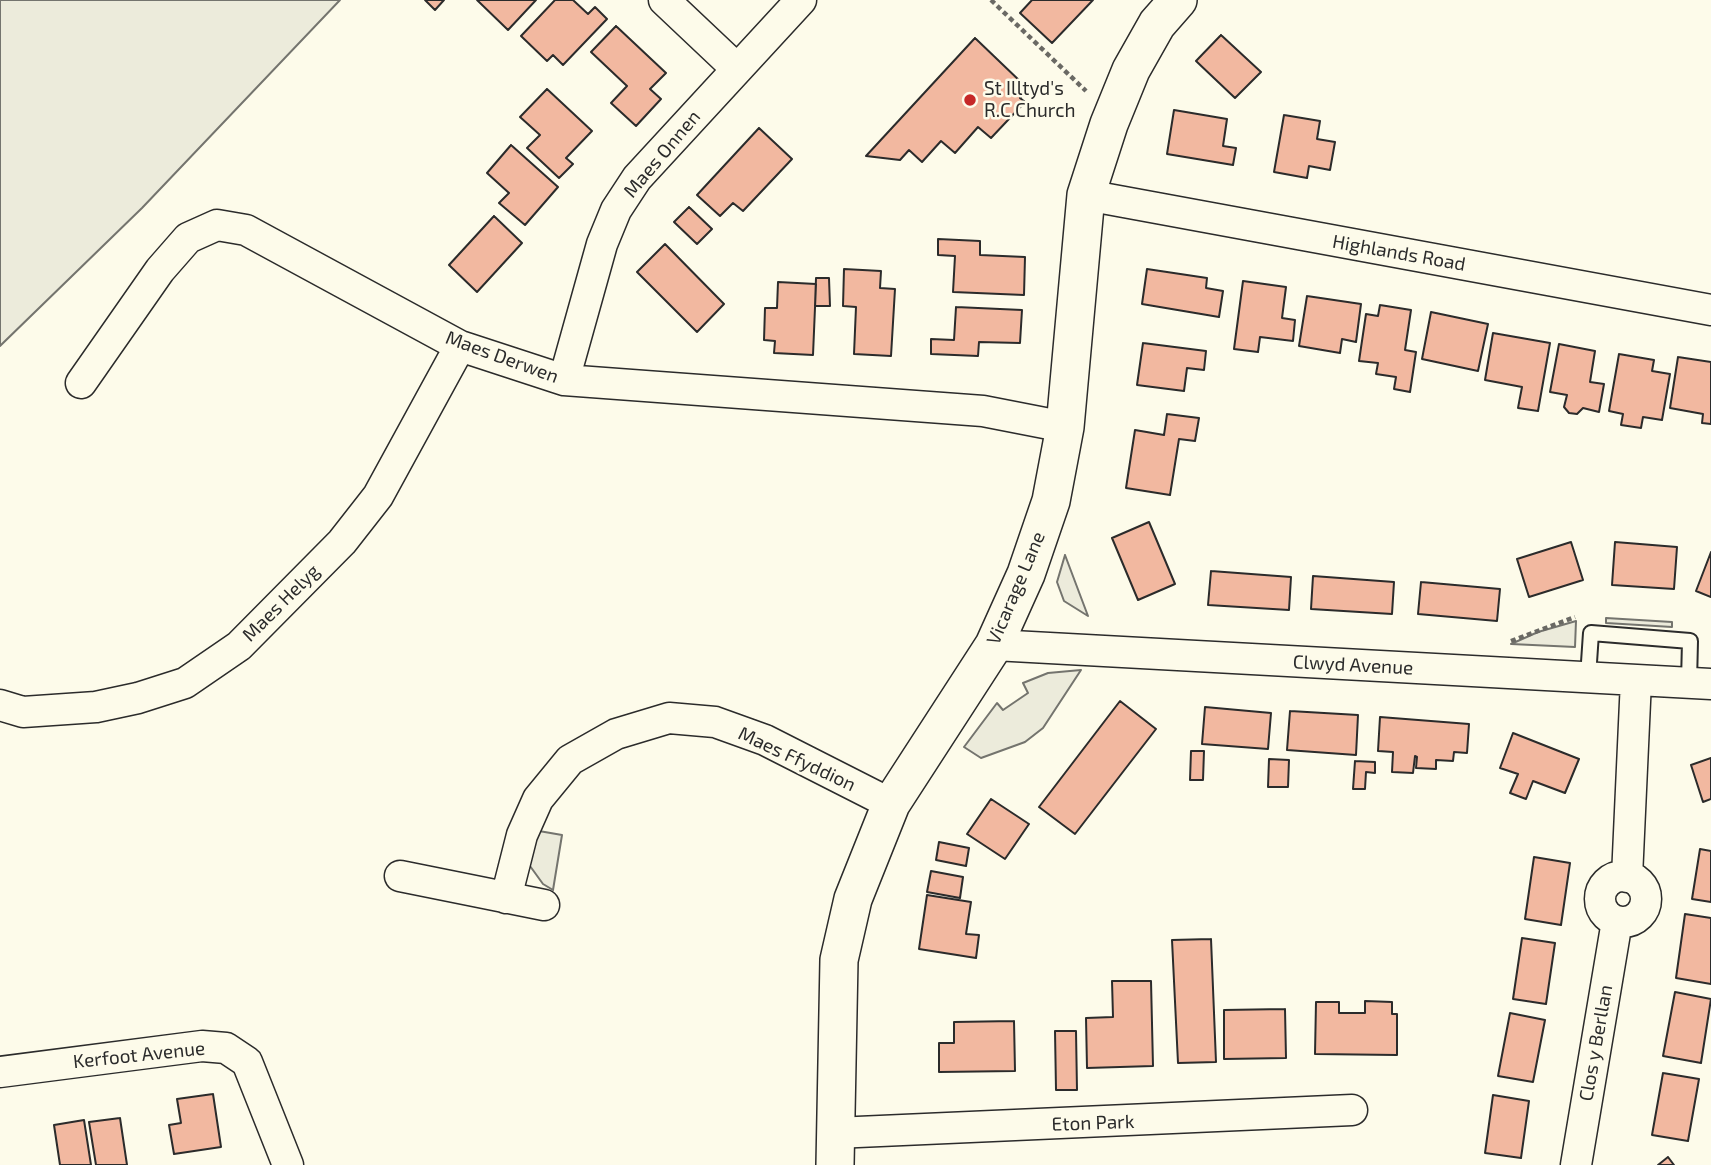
<!DOCTYPE html>
<style>
body{margin:0}
canvas{display:block;background:#fdfbea}
</style>
<canvas width="1711" height="1165"></canvas>
<script>
const c = document.querySelector('canvas').getContext('2d');
c.lineJoin = 'round';
function fill(path, color) { c.fillStyle = color; c.fill(path, 'evenodd'); }
const toPath = rows => new Path2D(rows.map(r => 'M' + r).join(''));
function stroke(path, color, width, dash) { c.strokeStyle = color; c.lineWidth = width; c.lineCap = dash ? 'butt' : 'round'; c.setLineDash(dash || []); c.stroke(path); }
function write(font, color, halo, rows, align = 'center') {
  c.font = font + ' "Exo 2",sans-serif'; c.lineWidth = 5; c.setLineDash([]); c.textBaseline = 'middle'; c.strokeStyle = halo; c.fillStyle = color; for (const [text, x, y, turn = 0] of rows) {
    c.save(); c.translate(x, y); c.rotate((+turn || 0) * Math.PI / 180); c.textAlign = isNaN(turn) ? turn : align; if (halo) c.strokeText(text, 0, 0); c.fillText(text, 0, 0); c.restore();
  }
}
const green = toPath([
 [0,0,340,0,142,208,0,346,0,0],
 [1065,555,1088,616,1064,601,1057,582,1065,555],
 [1606,618,1672,622,1672,627,1606,623,1606,618],
 [1576,621,1575,647,1511,644,1538,632,1576,621],
 [1081,670,1043,728,1025,742,981,758,964,747,997,703,1003,710,1028,693,1023,683,1048,673,1081,670],
 [539,831,562,835,553,890,543,884,530,866,530,854,539,831]
]);
fill(green, '#ecebdb');
stroke(green, '#74746e', 2);
const building = toPath([
 [425,0,444,0,435,10,425,0],
 [477,0,536,0,508,30,477,0],
 [555,0,573,0,588,14,595,7,607,19,563,65,553,55,547,61,521,36,555,0],
 [1032,0,1093,0,1052,43,1020,13,1032,0],
 [616,26,666,73,650,89,661,99,636,126,611,103,627,86,591,52,616,26],
 [1221,35,1261,72,1235,98,1196,61,1221,35],
 [975,38,1023,84,1020,88,1025,92,1020,98,1025,102,991,138,978,127,955,153,941,141,922,162,909,150,900,160,866,156,975,38],
 [547,89,592,131,566,158,573,164,559,178,527,148,540,135,520,117,547,89],
 [1174,110,1227,119,1223,146,1236,148,1233,165,1167,154,1174,110],
 [1284,115,1320,121,1317,139,1335,142,1330,170,1309,166,1307,178,1274,172,1284,115],
 [759,128,792,159,743,211,733,203,720,216,697,195,759,128],
 [511,145,558,187,525,225,499,203,509,193,487,173,511,145],
 [689,207,712,229,697,244,674,222,689,207],
 [494,216,522,243,477,292,449,265,494,216],
 [938,239,980,241,980,255,1025,257,1024,295,953,292,955,256,938,255,938,239],
 [665,244,724,304,697,332,637,272,665,244],
 [844,269,881,271,880,288,895,289,891,356,854,354,856,307,843,306,844,269],
 [1147,269,1207,278,1206,288,1223,291,1219,317,1142,304,1147,269],
 [816,278,829,278,830,306,815,306,816,278],
 [1243,281,1286,287,1282,318,1295,320,1293,341,1260,337,1258,352,1234,349,1243,281],
 [778,282,816,284,813,355,774,353,775,341,764,340,765,308,777,308,778,282],
 [1307,296,1361,304,1356,342,1342,339,1340,353,1299,346,1307,296],
 [1380,305,1411,310,1405,350,1416,352,1410,392,1394,389,1396,377,1376,374,1378,363,1359,361,1366,314,1378,316,1380,305],
 [956,307,1022,310,1020,343,979,342,978,356,931,354,931,339,954,340,956,307],
 [1431,312,1488,324,1478,371,1422,359,1431,312],
 [1493,333,1550,343,1538,411,1518,408,1522,387,1485,380,1493,333],
 [1143,343,1206,351,1204,370,1187,368,1184,391,1137,385,1143,343],
 [1559,344,1595,351,1590,382,1604,384,1599,412,1583,408,1577,414,1569,413,1564,407,1567,395,1550,392,1559,344],
 [1619,354,1654,360,1652,371,1670,374,1662,420,1643,417,1641,428,1621,425,1623,414,1609,411,1619,354],
 [1678,357,1711,362,1711,424,1702,423,1703,414,1670,408,1678,357],
 [1167,414,1199,418,1195,441,1179,439,1170,495,1126,488,1135,430,1164,435,1167,414],
 [1149,522,1175,584,1138,600,1112,538,1149,522],
 [1571,542,1583,580,1529,597,1517,559,1571,542],
 [1615,542,1677,547,1674,589,1612,585,1615,542],
 [1711,552,1711,597,1696,591,1711,552],
 [1211,571,1291,577,1289,610,1208,605,1211,571],
 [1313,576,1394,582,1392,614,1311,609,1313,576],
 [1421,582,1500,589,1497,621,1418,614,1421,582],
 [1120,701,1156,729,1075,834,1039,807,1120,701],
 [1205,707,1271,713,1268,749,1202,744,1205,707],
 [1290,711,1358,715,1356,755,1287,750,1290,711],
 [1380,717,1469,724,1467,753,1454,752,1453,761,1436,760,1436,769,1416,768,1417,757,1415,756,1413,773,1392,772,1393,752,1378,751,1380,717],
 [1513,733,1579,759,1565,793,1533,781,1526,799,1510,793,1518,774,1500,768,1513,733],
 [1191,751,1204,751,1203,780,1190,780,1191,751],
 [1711,758,1711,799,1703,802,1691,765,1711,758],
 [1269,759,1289,760,1288,787,1268,787,1269,759],
 [1355,761,1375,762,1375,773,1366,772,1365,789,1353,789,1355,761],
 [991,799,1029,824,1005,859,967,834,991,799],
 [939,842,969,848,966,866,936,860,939,842],
 [1700,849,1711,851,1711,902,1692,899,1700,849],
 [1534,857,1570,863,1561,925,1525,919,1534,857],
 [931,871,963,877,960,898,927,892,931,871],
 [927,895,971,902,966,934,979,935,976,958,919,949,927,895],
 [1685,914,1711,918,1711,984,1676,978,1685,914],
 [1522,938,1555,943,1546,1004,1513,999,1522,938],
 [1211,939,1216,1062,1178,1063,1172,940,1211,939],
 [1112,981,1151,981,1153,1066,1087,1068,1086,1018,1113,1017,1112,981],
 [1675,992,1711,999,1701,1063,1663,1056,1675,992],
 [1365,1001,1392,1002,1392,1014,1397,1014,1397,1055,1315,1054,1316,1002,1339,1002,1339,1013,1365,1013,1365,1001],
 [1285,1009,1286,1058,1224,1059,1224,1010,1285,1009],
 [1510,1013,1545,1020,1533,1082,1498,1076,1510,1013],
 [1014,1021,1015,1071,939,1072,939,1043,954,1043,954,1022,1014,1021],
 [1055,1031,1076,1031,1077,1090,1056,1090,1055,1031],
 [1663,1073,1699,1079,1688,1141,1652,1135,1663,1073],
 [213,1094,221,1147,174,1154,169,1125,181,1123,177,1099,213,1094],
 [1493,1095,1529,1101,1521,1158,1485,1153,1493,1095],
 [120,1118,127,1165,96,1165,89,1122,120,1118],
 [84,1120,91,1165,60,1165,54,1125,84,1120],
 [1668,1157,1674,1165,1658,1165,1668,1157]
]);
fill(building, '#f2b8a0');
stroke(building, '#2b2b2b', 2);
const service = toPath([
 [1588,677,1591,633,1690,641,1689,682]
]);
const minor = toPath([
 [664,0,737,69],
 [1086,195,1711,310],
 [564,380,602,244,616,210,637,178,801,0],
 [81,383,160,270,188,238,217,225,246,230,460,346,564,380,983,411,1065,427],
 [994,645,1711,684],
 [0,705,23,712,96,707,138,698,185,683,239,646,342,542,378,496,460,346],
 [400,876,544,905],
 '1600 899a23 23 0 1 1 46 0a23 23 0 1 1-46 0Z',
 [1627,877,1636,680],
 [506,898,522,835,538,799,570,760,616,734,669,718,715,722,765,740,891,804],
 [0,1072,202,1046,226,1048,247,1062,288,1165],
 [835,1133,1352,1110],
 [1576,1165,1617,921]
]);
const tertiary = toPath([
 [835,1165,839,960,853,899,891,804,994,645,1026,574,1051,501,1065,427,1086,195,1109,124,1131,70,1157,24,1178,0]
]);
stroke(service, '#2b2b2b', 18);
stroke(minor, '#2b2b2b', 33);
stroke(tertiary, '#2b2b2b', 40);
stroke(toPath([
 [991,0,1086,91],
 [1511,641,1575,617]
]), '#6a6964', 4.5, [5, 3.5]);
stroke(service, '#fdfbea', 14);
stroke(minor, '#fdfbea', 30);
stroke(tertiary, '#fdfbea', 37);
for (const [x, y, r, color] of [
 [970,100,7,"#c62828"]
]) { const dot = new Path2D(); dot.arc(x, y, r, 0, 2 * Math.PI); c.fillStyle = color; c.fill(dot); stroke(dot, '#fdfbea', 2.5); }
write('19px', '#2b2b2b', '#fdfbea', [
 ["St Illtyd's",984,89],
 ["R.C Church",984,111]
], 'left');
write('19px', '#2b2b2b', '#fdfbea', [
 ["Maes Onnen",662,154,-50],
 ["Highlands Road",1399,253,10],
 ["Maes Derwen",502,357,20],
 ["Vicarage Lane",1016,588,-67],
 ["Maes Helyg",281,603,-45],
 ["Clwyd Avenue",1353,665,3],
 ["Maes Ffyddion",797,759,25],
 ["Clos y Berllan",1596,1043,-80],
 ["Kerfoot Avenue",139,1055,-6],
 ["Eton Park",1093,1123,-2]
]);
</script>
